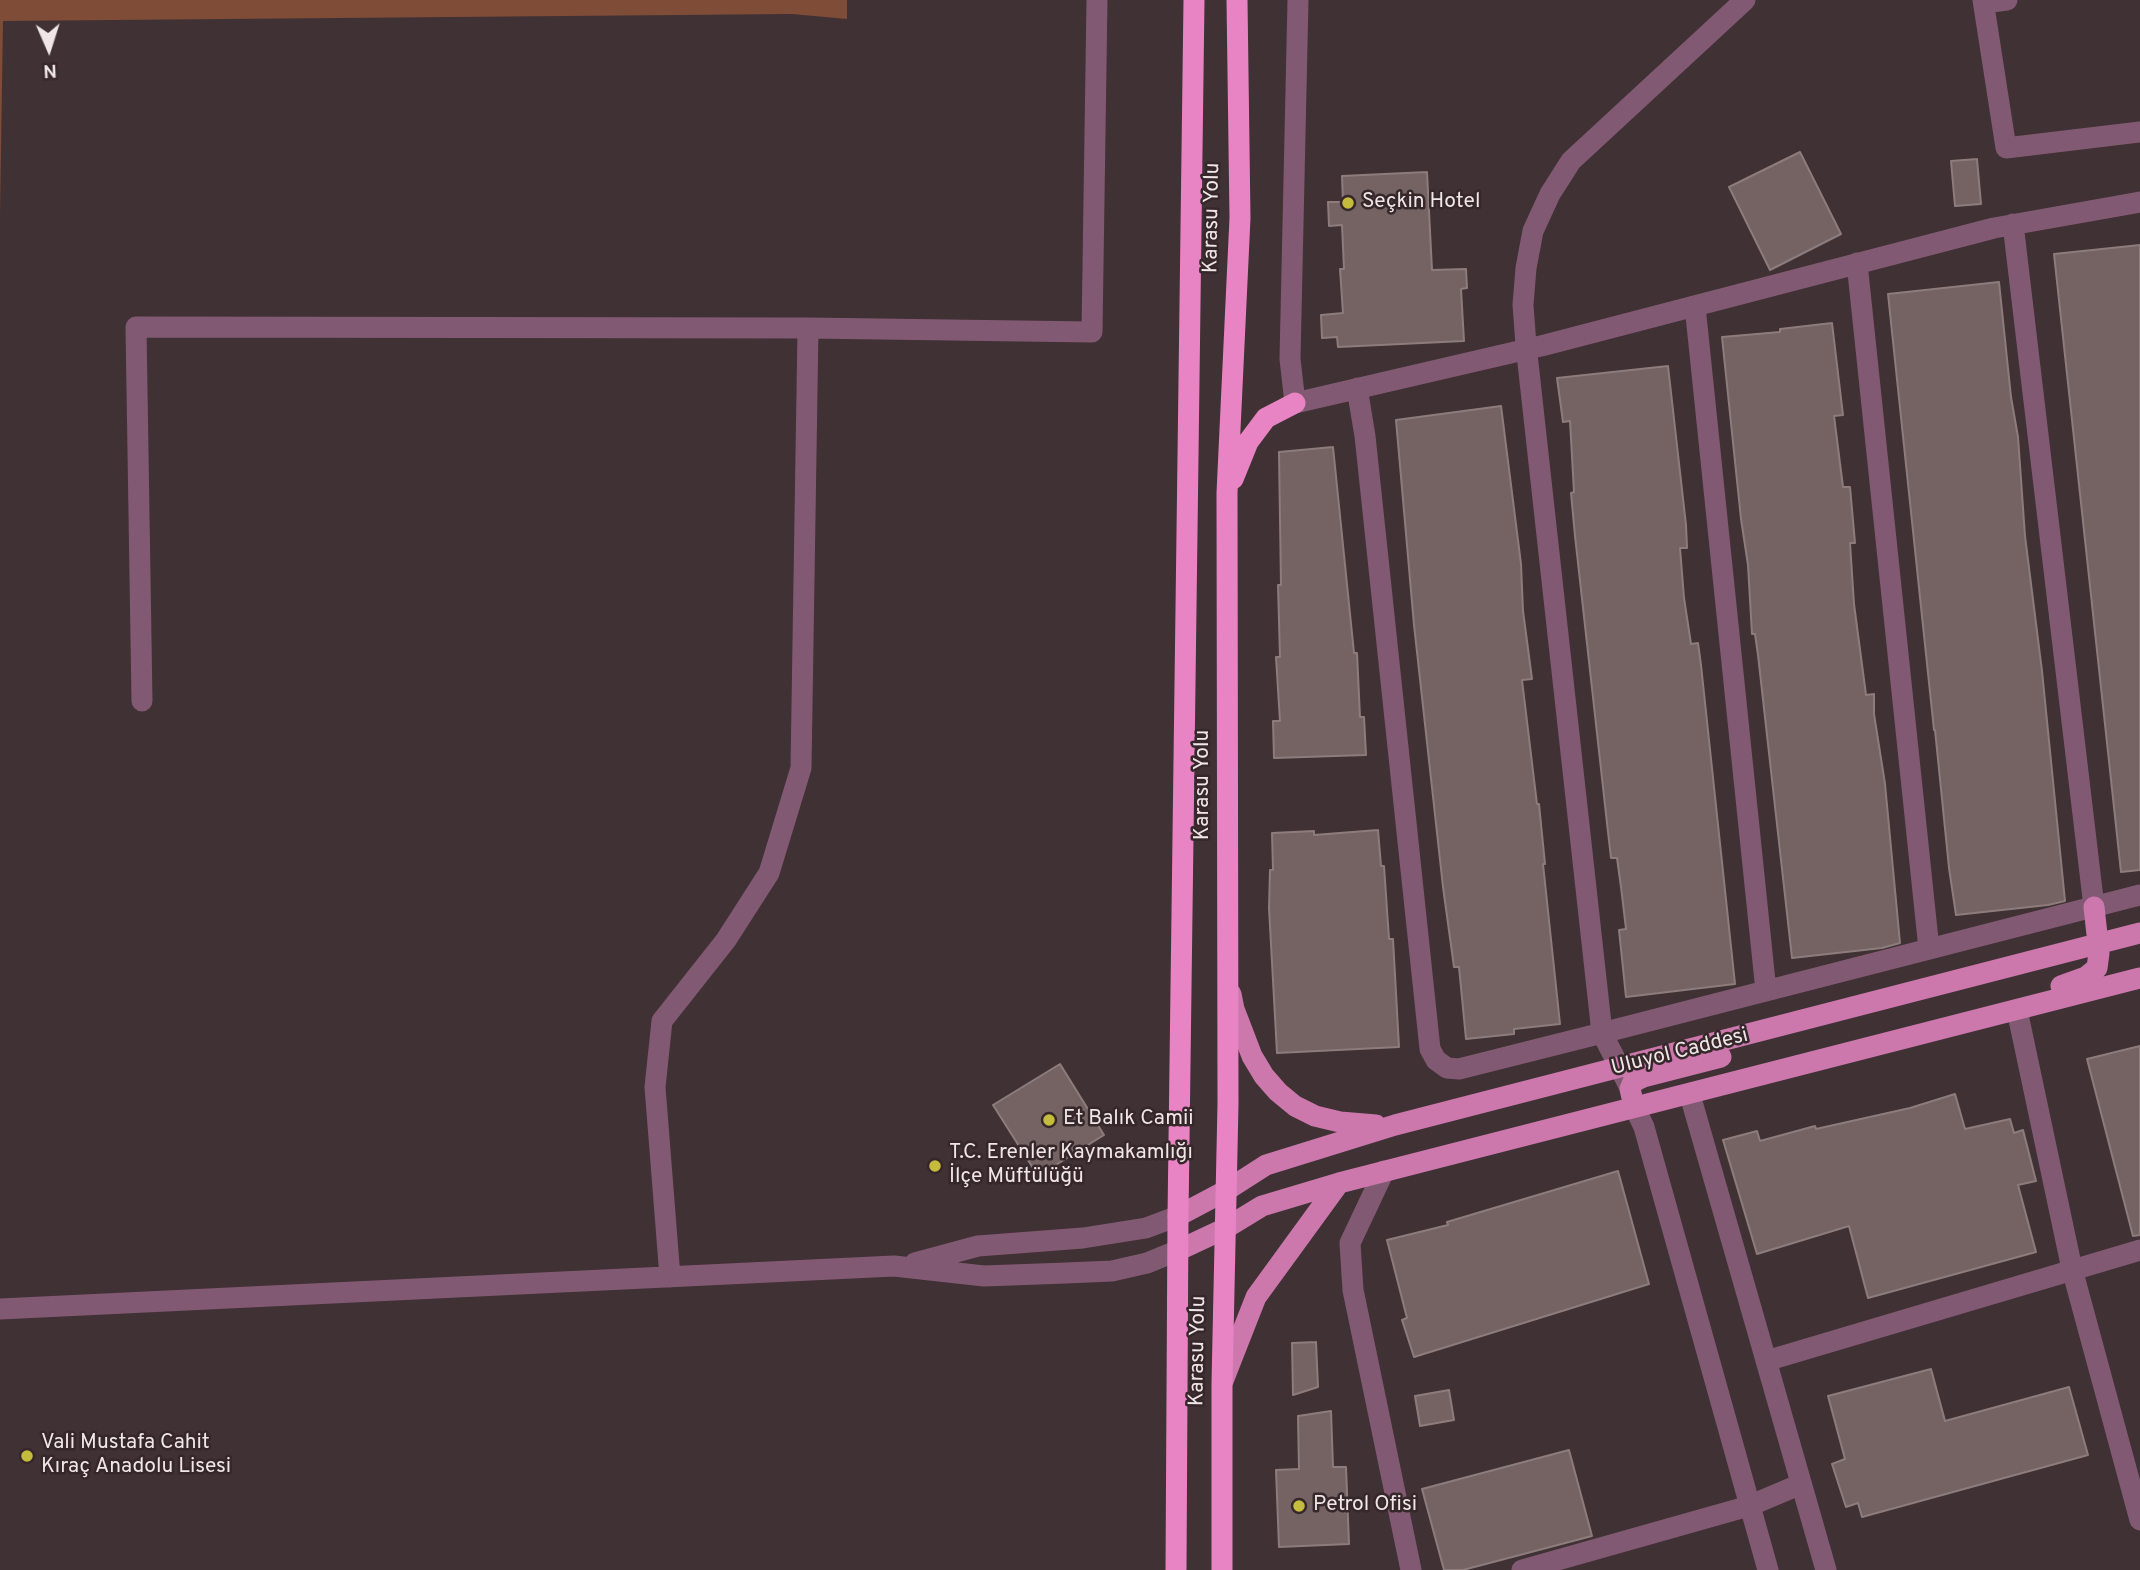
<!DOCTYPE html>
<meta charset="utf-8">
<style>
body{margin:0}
#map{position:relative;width:2140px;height:1570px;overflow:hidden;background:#3f3134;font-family:Overpass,sans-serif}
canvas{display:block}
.north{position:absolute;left:14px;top:14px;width:70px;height:70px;-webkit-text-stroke:5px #35272a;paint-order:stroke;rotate:177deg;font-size:19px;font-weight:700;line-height:28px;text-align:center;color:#f0e6e8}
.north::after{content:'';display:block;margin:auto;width:24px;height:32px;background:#f0e6e8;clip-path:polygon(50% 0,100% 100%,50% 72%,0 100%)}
</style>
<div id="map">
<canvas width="2140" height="1570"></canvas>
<div class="north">N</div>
</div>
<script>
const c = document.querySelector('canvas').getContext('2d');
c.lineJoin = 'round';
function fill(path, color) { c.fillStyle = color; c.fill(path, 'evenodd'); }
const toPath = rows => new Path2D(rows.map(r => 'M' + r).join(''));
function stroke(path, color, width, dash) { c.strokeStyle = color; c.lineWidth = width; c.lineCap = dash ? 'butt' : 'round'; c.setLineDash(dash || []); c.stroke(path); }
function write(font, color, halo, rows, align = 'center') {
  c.font = font + ' Overpass,sans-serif'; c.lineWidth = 5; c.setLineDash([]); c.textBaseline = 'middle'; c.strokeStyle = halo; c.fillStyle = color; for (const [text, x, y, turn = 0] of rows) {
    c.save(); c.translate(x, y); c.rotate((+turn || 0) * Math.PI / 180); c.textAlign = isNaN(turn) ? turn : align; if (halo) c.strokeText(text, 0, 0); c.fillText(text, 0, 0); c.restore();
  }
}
fill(toPath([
 [0,0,847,0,847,19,792,14,3,21,0,217]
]), '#7e4c37');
const building = toPath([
 [1800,152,1841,234,1770,270,1729,187,1800,152],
 [1977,159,1981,204,1955,206,1951,161,1977,159],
 [1427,172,1432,270,1466,269,1467,288,1461,289,1464,341,1338,347,1337,337,1322,338,1321,315,1343,313,1340,269,1344,269,1342,225,1329,226,1328,202,1343,202,1342,176,1427,172],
 [2140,245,2140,870,2121,872,2054,254,2140,245],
 [1999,282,2011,397,2018,437,2025,536,2042,671,2065,901,2048,905,1956,915,1949,868,1935,730,1934,730,1888,294,1999,282],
 [1832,323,1843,415,1834,416,1843,487,1850,487,1855,543,1850,543,1854,604,1866,695,1874,694,1874,714,1885,784,1900,943,1882,948,1792,958,1758,655,1755,634,1752,634,1748,565,1741,519,1722,337,1780,332,1780,329,1832,323],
 [1668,366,1686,525,1687,548,1680,548,1684,598,1691,644,1698,643,1701,665,1735,984,1626,997,1619,930,1626,929,1621,887,1617,858,1611,858,1608,832,1575,536,1571,493,1574,492,1570,421,1563,422,1557,378,1668,366],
 [1501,406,1521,564,1523,611,1532,679,1522,680,1537,804,1539,804,1545,864,1543,864,1560,1024,1514,1029,1514,1034,1466,1039,1459,967,1454,967,1443,887,1414,625,1396,420,1501,406],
 [1333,447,1354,653,1357,653,1360,717,1364,717,1366,755,1274,758,1273,721,1280,721,1276,657,1280,657,1278,585,1281,585,1279,452,1333,447],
 [1378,830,1381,866,1384,866,1389,939,1393,939,1399,1047,1277,1053,1269,908,1270,870,1273,870,1272,833,1314,831,1314,835,1378,830],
 [2140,1046,2140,1235,2133,1236,2087,1059,2140,1046],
 [1060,1064,1104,1135,1038,1176,993,1105,1060,1064],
 [1955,1094,1965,1129,2010,1119,2014,1133,2023,1130,2036,1181,2018,1185,2036,1252,1868,1298,1849,1226,1757,1254,1723,1140,1757,1131,1760,1141,1815,1126,1816,1129,1910,1108,1955,1094],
 [1618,1171,1649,1284,1414,1357,1402,1320,1407,1318,1387,1240,1448,1225,1447,1222,1618,1171],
 [1316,1342,1318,1387,1293,1395,1292,1343,1316,1342],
 [1931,1369,1945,1421,2069,1387,2088,1455,1862,1517,1858,1503,1846,1507,1832,1464,1845,1459,1828,1396,1931,1369],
 [1449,1390,1454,1420,1420,1426,1415,1396,1449,1390],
 [1331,1411,1333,1467,1346,1467,1349,1544,1279,1547,1276,1470,1299,1469,1298,1416,1331,1411],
 [1569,1450,1592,1536,1463,1570,1444,1570,1422,1489,1569,1450]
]);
fill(building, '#746362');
stroke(building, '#8d7c7b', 2);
stroke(toPath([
 [1298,0,1290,359,1295,403,1545,345,1994,228,2140,202],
 [1983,0,2006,148,2140,132],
 [1984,3,2007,0],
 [2013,224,2094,907],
 [1857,263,1929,949],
 [1695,306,1766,991],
 [1357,388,1365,436,1430,1049,1436,1060,1447,1068,1459,1069,1602,1033,2140,895],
 [142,701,136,327,808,328],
 [2017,1010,2072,1269,2140,1520],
 [1628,1084,1602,1033,1526,345,1523,305,1526,268,1533,231,1550,194,1571,161,1745,0],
 [1690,1095,1826,1570],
 [1634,1106,1644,1127,1768,1570],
 [1384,1171,1350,1243,1353,1290,1411,1570],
 [915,1263,978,1246,1083,1238,1146,1228,1178,1216],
 [670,1277,655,1087,662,1021,726,940,769,873,801,768,808,328,1092,332,1097,0],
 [0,1309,894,1266,984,1276,1066,1273,1112,1271,1147,1263,1179,1250],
 [1766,1361,2140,1250],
 [1522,1570,1749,1506,1801,1484]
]), '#825972', 21);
stroke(toPath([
 [2061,986,2086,977,2097,968,2099,953,2094,907],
 [1231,994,1234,1009,1252,1056,1264,1076,1278,1092,1295,1106,1315,1116,1340,1122,1376,1125],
 [1634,1106,1630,1089,1633,1082,1643,1077,1721,1057],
 [1178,1216,1227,1190,1266,1165,1395,1125,2140,933],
 [1179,1250,1226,1228,1262,1206,1339,1183,2140,978],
 [1223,1381,1256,1297,1339,1183]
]), '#cc78ad', 21);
stroke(toPath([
 [1233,479,1248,442,1266,418,1295,403],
 [1176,1570,1178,1216,1194,0],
 [1222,1570,1222,1383,1228,1104,1227,493,1240,218,1237,0]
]), '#e884c4', 21);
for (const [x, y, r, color] of [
 [1348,203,7,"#c5bc3d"],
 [1049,1120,7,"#c5bc3d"],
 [935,1166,7,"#c5bc3d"],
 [27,1456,7,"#c5bc3d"],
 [1299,1506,7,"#c5bc3d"]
]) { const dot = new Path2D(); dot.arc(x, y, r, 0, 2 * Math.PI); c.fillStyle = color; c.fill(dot); stroke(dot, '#35272a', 2.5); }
write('21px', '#f0e6e8', '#35272a', [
 ["Seçkin Hotel",1362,203],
 ["Et Balık Camii",1063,1120],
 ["T.C. Erenler Kaymakamlığı",949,1154],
 ["İlçe Müftülüğü",949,1178],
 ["Vali Mustafa Cahit",41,1444],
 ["Kıraç Anadolu Lisesi",41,1468],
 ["Petrol Ofisi",1313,1506]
], 'left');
write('21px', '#f0e6e8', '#35272a', [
 ["Karasu Yolu",1213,218,-89],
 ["Karasu Yolu",1204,785,-90],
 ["Uluyol Caddesi",1680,1053,-14],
 ["Karasu Yolu",1199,1351,-89]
]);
</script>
